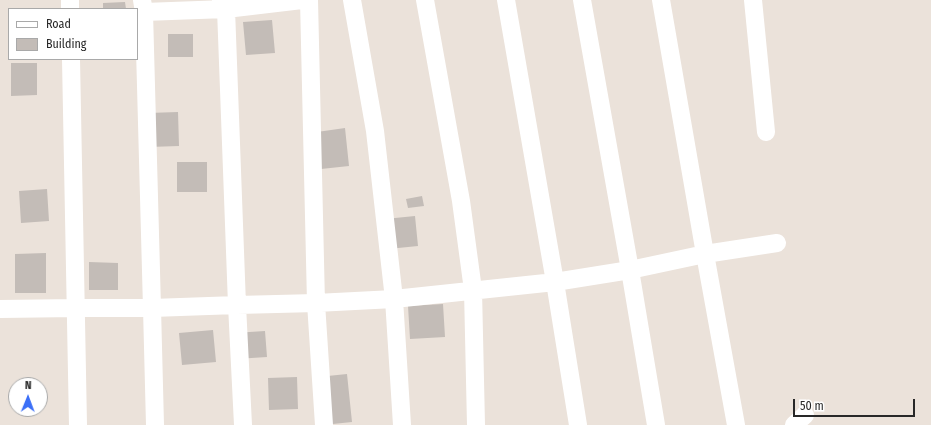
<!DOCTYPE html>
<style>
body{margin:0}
#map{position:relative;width:931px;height:425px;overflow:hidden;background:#ebe2da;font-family:"Fira Sans Condensed",sans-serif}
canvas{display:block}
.legend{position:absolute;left:8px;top:8px;width:130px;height:52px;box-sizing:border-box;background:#fff;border:1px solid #a9a9a9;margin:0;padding:5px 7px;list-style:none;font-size:12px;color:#282828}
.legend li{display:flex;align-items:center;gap:8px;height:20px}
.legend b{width:20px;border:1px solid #a9a9a9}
.north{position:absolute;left:8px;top:377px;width:40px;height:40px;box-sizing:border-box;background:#fff;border:1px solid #a9a9a9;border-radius:50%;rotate:1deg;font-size:11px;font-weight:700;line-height:16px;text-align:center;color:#282828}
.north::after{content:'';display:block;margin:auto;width:14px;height:18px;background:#3b6ff7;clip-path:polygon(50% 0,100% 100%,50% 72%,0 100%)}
.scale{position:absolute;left:793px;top:399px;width:122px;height:18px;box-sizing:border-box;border:2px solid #282828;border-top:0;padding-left:5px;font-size:12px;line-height:14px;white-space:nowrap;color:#282828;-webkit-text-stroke:3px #fff;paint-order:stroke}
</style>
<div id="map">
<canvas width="931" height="425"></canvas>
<ul class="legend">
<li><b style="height:5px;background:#fff"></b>Road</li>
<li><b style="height:11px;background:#c3bcb7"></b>Building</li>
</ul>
<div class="north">N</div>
<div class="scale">50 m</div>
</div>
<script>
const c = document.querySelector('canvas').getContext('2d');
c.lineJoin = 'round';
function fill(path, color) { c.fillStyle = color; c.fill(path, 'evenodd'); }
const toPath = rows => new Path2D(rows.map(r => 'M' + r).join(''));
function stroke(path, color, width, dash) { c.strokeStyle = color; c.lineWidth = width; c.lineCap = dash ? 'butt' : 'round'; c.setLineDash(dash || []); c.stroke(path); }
fill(toPath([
 [125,2,126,9,103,9,103,3],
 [272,20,275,53,246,55,243,22],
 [168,34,193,34,193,57,168,57],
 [11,63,37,63,37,95,11,96],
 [178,112,179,146,149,147,148,113],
 [345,128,349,166,321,169,317,132],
 [177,162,207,162,207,192,177,192],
 [47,189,49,221,21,223,19,191],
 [422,196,424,206,408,208,406,199],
 [415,216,418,246,388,249,385,219],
 [46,253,46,293,15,293,15,254],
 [89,262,118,263,118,290,89,290],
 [443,304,445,337,410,339,408,306],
 [213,330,216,362,182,365,179,333],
 [265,331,267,357,236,359,234,333],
 [347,374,352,422,323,425,318,377],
 [297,377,298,409,269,410,268,378]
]), '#c3bcb7');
stroke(toPath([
 [70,0,70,9],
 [142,0,144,12,152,308,155,425],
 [221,0,226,9,237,305,243,425],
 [309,0,316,303,324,425],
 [352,0,375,131,394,299,402,425],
 [425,0,461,201,473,290,476,425],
 [506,0,555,282,578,425],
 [582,0,630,270,656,425],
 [661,0,705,254,736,425],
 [753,0,766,132],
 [144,12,226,9,302,0],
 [71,59,78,425],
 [0,309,76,308,152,308,237,305,316,303,394,299,555,282,630,270,705,254,777,243],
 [794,425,805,415]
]), '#fff', 18);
</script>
